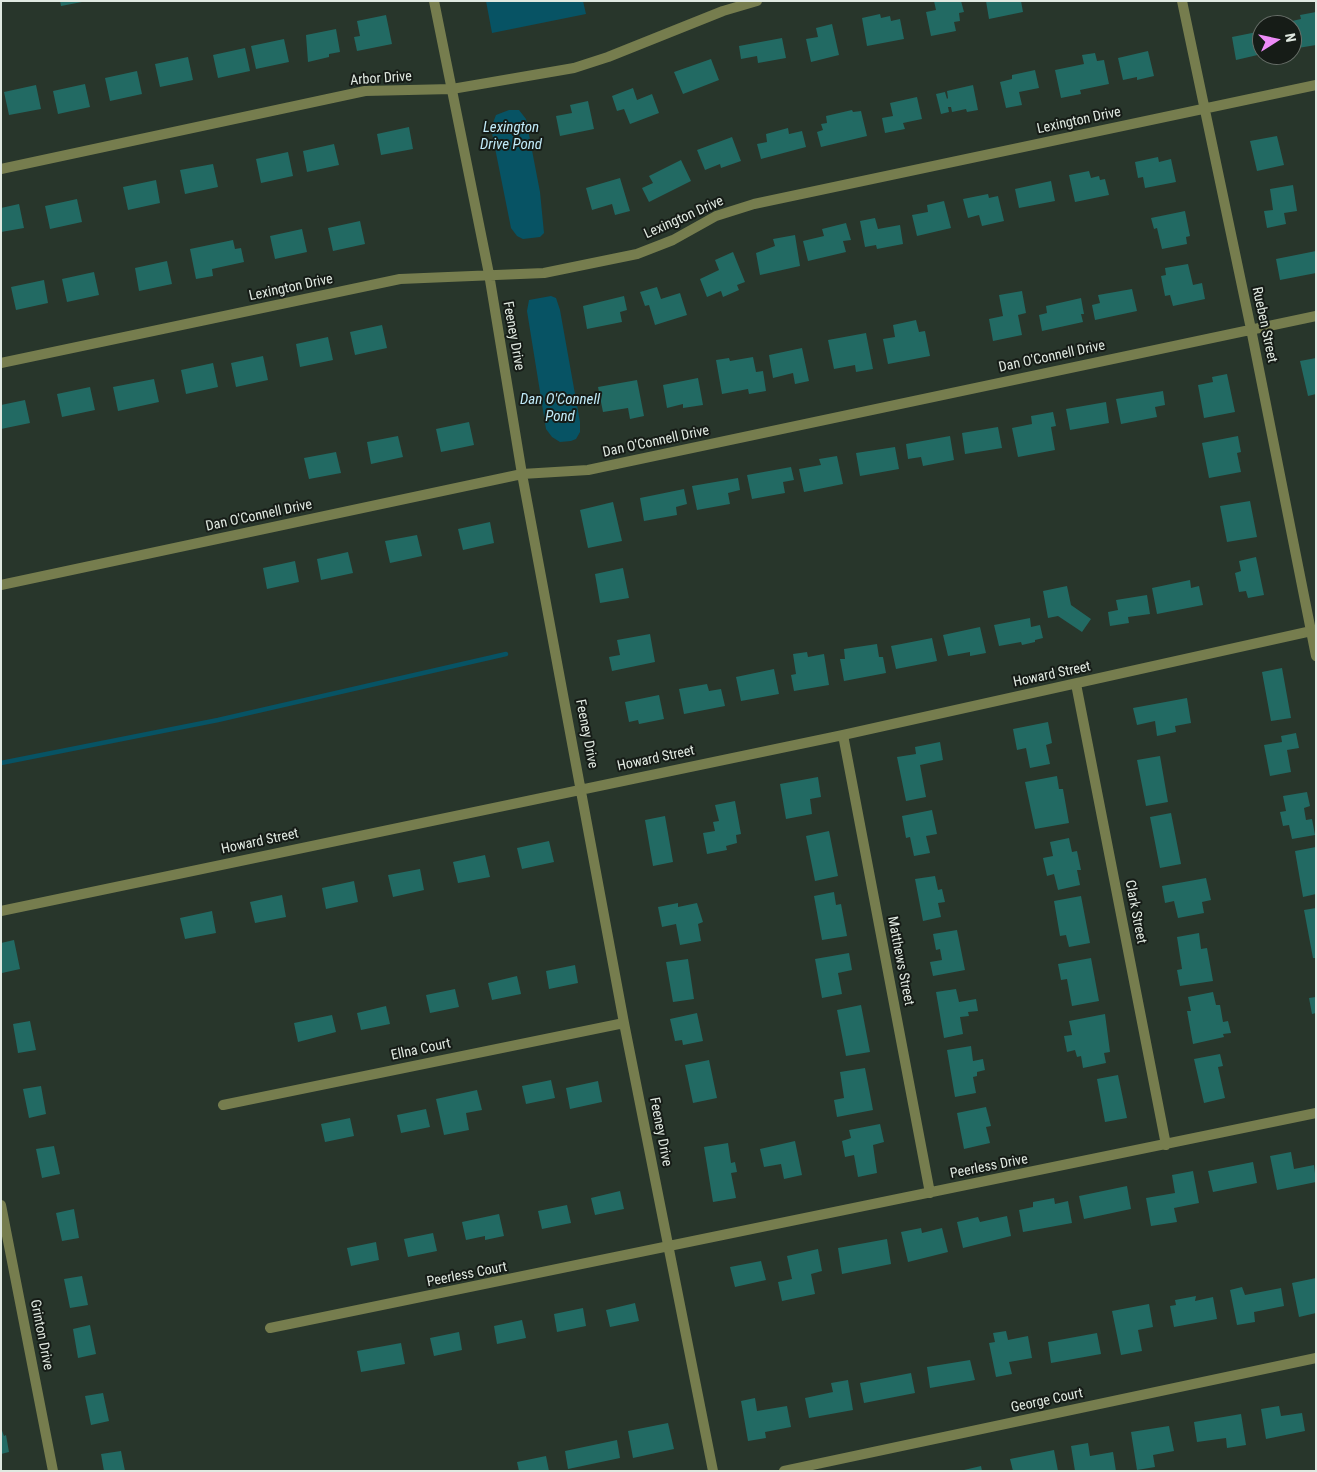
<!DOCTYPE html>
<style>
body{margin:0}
#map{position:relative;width:1317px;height:1472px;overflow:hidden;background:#28362b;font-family:"Roboto Condensed",sans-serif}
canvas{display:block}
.frame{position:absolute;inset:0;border:2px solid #e0e9e1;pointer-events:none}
.north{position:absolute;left:1252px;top:15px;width:50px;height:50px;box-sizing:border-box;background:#161c17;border:1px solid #676e68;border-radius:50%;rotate:80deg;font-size:14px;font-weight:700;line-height:20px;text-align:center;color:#e0e9e1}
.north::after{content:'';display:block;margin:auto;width:18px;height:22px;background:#ee8cf8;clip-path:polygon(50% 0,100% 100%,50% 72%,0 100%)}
</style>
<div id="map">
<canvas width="1317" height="1472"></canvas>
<div class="frame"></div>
<div class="north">N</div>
</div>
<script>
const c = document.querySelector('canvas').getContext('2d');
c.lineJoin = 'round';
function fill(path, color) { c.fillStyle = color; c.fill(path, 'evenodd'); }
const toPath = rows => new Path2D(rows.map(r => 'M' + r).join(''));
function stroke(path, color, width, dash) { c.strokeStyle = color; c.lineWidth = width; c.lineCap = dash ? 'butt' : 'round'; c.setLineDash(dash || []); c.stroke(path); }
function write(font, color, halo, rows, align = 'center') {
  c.font = font + ' "Roboto Condensed",sans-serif'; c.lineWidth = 4; c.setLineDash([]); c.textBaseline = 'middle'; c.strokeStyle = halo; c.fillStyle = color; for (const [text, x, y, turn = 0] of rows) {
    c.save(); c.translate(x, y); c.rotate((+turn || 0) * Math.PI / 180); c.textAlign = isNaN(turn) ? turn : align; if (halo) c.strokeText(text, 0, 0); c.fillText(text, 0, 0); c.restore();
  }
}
fill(toPath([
 [486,1,583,1,586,14,492,33],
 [509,110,519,110,526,119,540,192,544,233,540,237,523,239,517,236,511,228,491,128,496,115],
 [551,296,556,298,560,310,580,422,580,432,576,439,571,441,560,442,552,437,546,429,527,311,529,300]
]), '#075364');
stroke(toPath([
 [1,763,218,720,506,654]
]), '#075364', 4.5);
fill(toPath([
 [60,1,82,1,82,2,61,6],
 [934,1,961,1,964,12,959,13,960,21,954,22,956,31,931,36,926,12,936,10],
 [986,1,1021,1,1023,12,989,19],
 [1316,12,1316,45,1298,48,1292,21,1301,19,1300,15],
 [880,14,881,18,890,16,891,21,900,19,904,39,867,46,862,18],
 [386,15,392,44,357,51,354,37,360,36,357,21],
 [832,24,839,55,811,62,806,39,818,37,816,28],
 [336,29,340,52,329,54,329,57,308,62,306,35],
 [1262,31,1262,54,1236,60,1232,37],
 [782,38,786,58,758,63,757,56,741,59,739,46],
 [284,39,289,62,256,69,251,46],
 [245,48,250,71,218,78,213,55],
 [1148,51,1154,76,1137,80,1137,77,1123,80,1118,58],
 [1095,53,1097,61,1104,60,1109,84,1080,90,1081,94,1061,98,1055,70,1084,64,1082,55],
 [188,57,193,80,160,87,155,64],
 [711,59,719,80,683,94,674,72],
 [1035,70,1039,88,1019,92,1022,105,1006,108,1000,82,1012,79,1012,75],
 [137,71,142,94,110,101,105,78],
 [85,84,90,107,58,114,53,91],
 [36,85,41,109,9,115,4,92],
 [973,85,978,110,967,112,966,109,952,112,951,107,948,107,949,112,941,114,936,94,945,92,947,99,948,98,947,91],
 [633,88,637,100,652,94,659,113,630,124,624,109,617,111,612,96],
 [917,97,922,119,903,123,905,129,885,133,882,118,893,116,890,103],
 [588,101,594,129,560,136,556,116,572,113,570,105],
 [852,110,853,112,861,111,867,136,821,147,817,132,823,130,821,124,827,123,826,116],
 [409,127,413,149,381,155,377,134],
 [788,128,789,134,802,131,806,147,761,159,757,144,767,142,766,134],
 [1277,136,1284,165,1257,171,1250,141],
 [732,137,741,161,721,168,720,164,705,170,697,150],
 [334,144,339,165,307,172,303,151],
 [288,152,293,176,261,183,256,159],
 [1158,157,1159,162,1171,159,1176,182,1145,188,1143,177,1138,178,1135,162],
 [681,160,691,181,649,202,642,188,653,183,649,176],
 [213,164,218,187,185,194,180,170],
 [1089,171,1091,178,1099,176,1100,180,1105,179,1109,195,1075,202,1069,175],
 [620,178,630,211,615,215,612,204,592,210,586,188],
 [156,180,160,203,128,210,123,187],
 [1051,181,1055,201,1019,208,1015,189],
 [1293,185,1297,211,1284,213,1286,224,1267,228,1264,211,1273,210,1270,189],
 [988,194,989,198,998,196,1004,221,982,226,979,215,968,218,963,199],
 [77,199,82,222,50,229,45,206],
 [944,201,951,228,917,236,912,215,928,212,927,205],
 [19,204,24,228,1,232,1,208],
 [1185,211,1190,236,1186,237,1187,244,1162,249,1157,228,1154,229,1151,218],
 [875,218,878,229,900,225,903,244,877,249,876,245,865,247,860,221],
 [360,221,365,244,333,251,328,228],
 [846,223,851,240,843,241,846,252,808,261,803,241,824,236,822,229],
 [302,229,307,252,275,259,270,236],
 [795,235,800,266,760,275,756,253,775,246,773,239],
 [233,240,235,249,241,248,244,262,212,269,213,276,196,279,190,249],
 [1316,251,1316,273,1280,280,1276,259],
 [733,252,745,282,737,285,739,290,723,297,721,291,707,297,700,279,719,270,715,260],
 [167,261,172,284,139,291,135,268],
 [1188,264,1193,285,1202,283,1205,299,1173,306,1170,295,1165,296,1161,276,1166,275,1165,268],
 [94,272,99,295,67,302,62,279],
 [44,280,48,303,16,310,11,287],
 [657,287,661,299,680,293,687,315,655,325,649,305,645,306,640,292],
 [1132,289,1137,311,1095,320,1092,305,1100,303,1098,295],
 [1022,291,1026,313,1018,315,1022,335,993,341,989,319,1003,316,999,295],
 [624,296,627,310,620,312,622,322,587,329,583,306],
 [1081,298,1084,314,1081,314,1083,322,1042,331,1039,315,1047,313,1046,306],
 [916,320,919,332,925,331,930,356,888,364,883,339,895,337,893,325],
 [382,325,387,348,355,355,350,332],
 [866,333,873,369,856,372,855,365,834,369,828,340],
 [328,337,333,360,300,367,296,344],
 [802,348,809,381,795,384,793,373,773,378,769,355],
 [263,356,268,380,236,387,231,363],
 [753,357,756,372,763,371,766,391,749,394,748,389,722,394,716,360,729,358,730,361],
 [1316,358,1316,394,1308,396,1300,361],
 [213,363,218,387,186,394,181,370],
 [1227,374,1235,412,1204,418,1198,385,1213,382,1212,377],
 [698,378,703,405,683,408,683,404,667,408,663,385],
 [154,379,159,402,118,411,113,387],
 [637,380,644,416,630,419,628,408,603,412,598,387],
 [90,387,95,410,62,417,57,394],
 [1163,391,1165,405,1155,407,1157,417,1121,424,1116,399],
 [25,400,30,423,1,429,1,405],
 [1106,402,1109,423,1070,430,1066,409],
 [1053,412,1056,426,1051,427,1055,450,1018,457,1012,428,1032,424,1031,416],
 [469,422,474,445,441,452,436,429],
 [998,427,1002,448,965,454,962,433],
 [398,436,403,457,371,464,367,442],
 [950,436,954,460,923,466,921,457,908,459,906,444],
 [1238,436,1241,452,1237,453,1241,472,1209,478,1202,443],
 [895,447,899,469,860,476,856,453],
 [336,452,341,473,309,479,304,458],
 [837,456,843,484,804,492,799,469,821,465,819,459],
 [791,467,794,480,783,482,785,493,752,499,747,475],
 [738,478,740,490,728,493,730,504,697,510,692,486],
 [684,489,687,504,676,507,677,515,644,521,640,498],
 [1250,501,1257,537,1227,542,1220,506],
 [613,502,622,541,588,548,580,510],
 [490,522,494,543,463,550,458,529],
 [417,535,422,556,390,563,385,541],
 [348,552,353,573,321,580,317,559],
 [1256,557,1264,595,1248,598,1246,591,1239,592,1235,573,1241,571,1239,561],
 [295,561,299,582,267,589,263,568],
 [623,568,629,598,600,603,595,574],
 [1190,580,1191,588,1199,586,1203,605,1157,614,1152,588],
 [1067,586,1071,605,1091,619,1082,632,1058,616,1048,618,1043,591],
 [1147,595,1150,614,1128,617,1129,623,1110,626,1108,612,1118,610,1116,600],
 [1030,618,1031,627,1040,625,1043,638,1035,640,1035,642,1022,645,1021,642,999,646,994,625],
 [980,627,986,653,970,656,970,652,948,656,943,635],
 [650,634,655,662,612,671,609,657,620,655,617,640],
 [932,638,937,661,896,669,891,646],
 [877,644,879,657,883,657,886,673,844,681,840,659,845,659,844,649],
 [807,652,808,657,824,654,829,685,794,691,791,675,796,674,793,654],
 [1282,668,1291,718,1271,721,1262,672],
 [774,669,779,694,741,701,736,677],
 [707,684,709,691,721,689,725,706,684,714,679,689],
 [659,695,664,719,639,724,638,720,629,722,625,702],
 [1187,698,1191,723,1175,726,1176,732,1157,736,1155,721,1137,725,1133,708],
 [1048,722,1052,743,1046,745,1050,764,1030,768,1026,748,1017,750,1013,729],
 [1296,733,1299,748,1287,750,1291,772,1270,776,1264,745,1282,742,1281,736],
 [940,742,943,760,920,765,926,797,906,801,897,757,916,754,915,747],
 [1160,756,1168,802,1146,806,1137,760],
 [1057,776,1059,789,1063,789,1069,823,1035,829,1025,782],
 [818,777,821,797,810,799,812,814,786,819,780,784],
 [1307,792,1310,806,1304,808,1306,820,1312,819,1315,835,1292,839,1289,825,1283,826,1280,812,1286,811,1283,796],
 [735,801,741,834,736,835,737,843,726,846,727,850,707,854,703,833,715,831,713,822,719,821,715,805],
 [932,810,937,834,926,836,930,853,914,856,910,837,906,838,902,816],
 [1171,813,1181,864,1160,868,1150,817],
 [665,816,673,862,653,866,645,820],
 [829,831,838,876,815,881,806,836],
 [1069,838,1072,852,1077,851,1081,870,1077,870,1080,885,1058,890,1054,874,1047,876,1043,858,1053,856,1050,842],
 [549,841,554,862,522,869,517,848],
 [1316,847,1316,894,1303,897,1295,851],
 [485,855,490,877,458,883,453,862],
 [420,869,424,890,393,897,388,875],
 [935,876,938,890,942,889,945,902,938,903,941,917,923,921,915,879],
 [1206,878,1211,900,1202,902,1204,913,1178,918,1174,901,1165,903,1162,886],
 [354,881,358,902,326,909,322,888],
 [834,892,836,905,841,904,847,936,822,940,814,896],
 [282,895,286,917,255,923,250,902],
 [1081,896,1090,943,1069,947,1066,935,1060,936,1054,901],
 [678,903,678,907,697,903,703,922,698,924,701,941,680,945,676,924,662,927,658,907],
 [1316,908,1316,958,1313,958,1304,910],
 [212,911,216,933,185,939,180,918],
 [957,930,965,970,933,976,930,962,942,960,940,949,936,950,933,934],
 [1199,933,1201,949,1207,948,1213,981,1180,986,1177,970,1182,969,1177,937],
 [14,940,20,969,2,973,1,943],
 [849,953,852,970,838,973,842,994,822,998,815,959],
 [1091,958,1099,1001,1072,1006,1067,979,1061,980,1058,964],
 [688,959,694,999,673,1002,666,962],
 [575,965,578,983,549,989,546,971],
 [517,976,521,994,492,1000,488,983],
 [455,989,459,1007,430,1013,426,995],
 [956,989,959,1002,976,999,978,1011,968,1012,969,1016,960,1017,963,1034,944,1038,936,992],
 [1213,992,1216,1005,1220,1005,1223,1022,1228,1021,1231,1033,1223,1034,1224,1037,1193,1044,1187,1011,1191,1011,1188,997],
 [1316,997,1316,1013,1312,1014,1309,998],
 [861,1005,870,1052,846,1056,837,1010],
 [386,1006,390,1024,361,1030,357,1013],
 [697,1013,703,1041,683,1045,682,1040,675,1041,670,1019],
 [1105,1014,1110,1052,1104,1053,1106,1063,1083,1068,1081,1056,1077,1057,1075,1050,1067,1052,1064,1036,1072,1035,1069,1021],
 [332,1015,336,1032,298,1042,294,1023],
 [30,1021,36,1050,18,1053,13,1024],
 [971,1046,973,1061,983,1059,985,1070,977,1072,977,1076,973,1077,976,1093,955,1097,947,1050],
 [1220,1054,1223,1066,1218,1067,1225,1098,1204,1103,1194,1059],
 [709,1060,717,1098,693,1103,685,1065],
 [865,1068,873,1110,837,1117,834,1100,844,1098,840,1072],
 [1118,1075,1127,1118,1105,1122,1097,1079],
 [551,1080,555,1098,526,1104,522,1086],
 [598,1081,602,1102,570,1109,566,1088],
 [41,1086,46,1114,29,1118,23,1089],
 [477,1090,482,1110,466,1113,469,1130,444,1135,436,1099],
 [986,1107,991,1126,986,1127,990,1143,964,1149,957,1113],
 [426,1109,430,1127,401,1133,397,1115],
 [350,1118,354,1136,325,1142,321,1124],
 [880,1124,884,1142,873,1145,877,1173,858,1177,854,1155,845,1157,842,1141,851,1138,849,1130],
 [795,1141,802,1175,784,1179,781,1164,764,1167,760,1149],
 [728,1143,731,1163,735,1162,737,1172,731,1173,736,1198,713,1202,704,1147],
 [54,1146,60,1174,42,1178,36,1149],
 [1291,1152,1294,1169,1314,1165,1316,1182,1277,1190,1270,1156],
 [1253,1162,1257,1183,1213,1192,1208,1171],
 [1193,1171,1199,1203,1174,1208,1177,1222,1151,1226,1146,1198,1175,1193,1172,1175],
 [1127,1186,1131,1209,1084,1219,1079,1196],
 [620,1191,624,1209,595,1215,591,1198],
 [1054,1198,1055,1204,1068,1201,1072,1223,1023,1232,1019,1210,1033,1207,1033,1202],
 [567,1205,571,1223,542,1229,538,1211],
 [74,1209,79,1238,62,1241,56,1213],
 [499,1214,504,1236,485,1240,485,1236,466,1240,462,1222],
 [1007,1216,1011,1236,963,1248,957,1222,978,1217,980,1222],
 [921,1228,922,1233,942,1228,948,1252,908,1262,901,1232],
 [433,1233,437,1251,408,1257,404,1239],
 [887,1239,891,1264,842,1274,838,1248],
 [376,1242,379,1260,351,1266,347,1248],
 [818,1249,822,1271,811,1274,815,1294,782,1301,778,1282,792,1279,787,1256],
 [761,1261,766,1280,735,1287,730,1267],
 [82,1276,88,1305,70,1308,64,1279],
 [1316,1278,1316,1313,1299,1317,1292,1283],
 [1242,1287,1245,1295,1281,1288,1284,1306,1254,1312,1255,1322,1237,1325,1230,1290],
 [1196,1296,1195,1301,1213,1297,1217,1319,1174,1327,1170,1306,1176,1305,1175,1300],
 [635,1303,639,1321,610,1327,606,1310],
 [1149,1304,1153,1327,1138,1330,1142,1351,1121,1355,1112,1311],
 [583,1308,586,1326,557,1332,554,1314],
 [522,1320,526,1338,497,1344,494,1326],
 [90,1325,96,1354,78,1358,73,1329],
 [1006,1331,1008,1340,1028,1336,1032,1358,1009,1362,1012,1374,996,1377,989,1343,995,1342,993,1333],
 [459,1332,462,1350,434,1356,430,1338],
 [1097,1333,1101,1354,1051,1363,1048,1342],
 [401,1343,405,1364,361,1372,357,1351],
 [970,1360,975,1380,930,1388,927,1367],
 [911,1373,915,1393,864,1403,860,1383],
 [848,1380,853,1410,809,1418,805,1398,833,1392,831,1383],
 [103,1393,109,1421,91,1425,85,1396],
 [755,1398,757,1411,787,1406,791,1427,765,1432,766,1438,748,1441,741,1401],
 [1279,1406,1281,1416,1302,1413,1305,1431,1266,1439,1261,1409],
 [1241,1414,1246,1445,1227,1448,1226,1438,1197,1442,1194,1422],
 [668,1423,674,1449,633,1458,628,1431],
 [1169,1426,1174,1451,1153,1455,1155,1467,1137,1470,1131,1432],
 [1,1428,4,1436,6,1435,9,1452,1,1454],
 [617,1440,620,1458,568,1469,565,1451],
 [1088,1443,1090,1456,1113,1452,1116,1471,1075,1471,1071,1446],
 [1054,1450,1058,1471,1013,1471,1010,1459],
 [121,1451,125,1471,104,1471,101,1454],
 [546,1456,549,1471,519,1471,517,1462],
 [981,1466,982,1471,964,1471,964,1470]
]), '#226a63');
stroke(toPath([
 [434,1,489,274,522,474,624,1023,713,1471],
 [1182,1,1251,329,1316,656],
 [1,169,365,91,452,89,574,68,608,57,723,11,757,1],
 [1,363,400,279,544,273,637,254,673,240,716,216,754,204,1316,85],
 [1,585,522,474,588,470,1316,316],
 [1076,684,1166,1145],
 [843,735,930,1193],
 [1,911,843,735,1316,630],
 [223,1105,624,1023],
 [1,1205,53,1471],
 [270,1328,1316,1113],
 [784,1471,1316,1358]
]), '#767d4e', 10);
write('14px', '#e0e9e1', '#161c17', [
 ["Arbor Drive",381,79,-4],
 ["Lexington Drive",1079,121,-12],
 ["Lexington Drive",684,218,-24],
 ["Lexington Drive",291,288,-12],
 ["Rueben Street",1264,325,78],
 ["Feeney Drive",513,336,80],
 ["Dan O'Connell Drive",1052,357,-12],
 ["Dan O'Connell Drive",656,442,-12],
 ["Dan O'Connell Drive",259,516,-12],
 ["Howard Street",1052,675,-12],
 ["Feeney Drive",586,734,79],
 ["Howard Street",656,759,-12],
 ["Howard Street",260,842,-12],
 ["Clark Street",1135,912,79],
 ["Matthews Street",900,961,79],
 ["Ellna Court",421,1050,-12],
 ["Feeney Drive",660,1132,79],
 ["Peerless Drive",989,1167,-11],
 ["Peerless Court",467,1275,-11],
 ["Grinton Drive",41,1335,79],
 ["George Court",1047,1401,-12]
]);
write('italic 15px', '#c0eaf8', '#161c17', [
 ["Lexington",511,128],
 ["Drive Pond",511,145],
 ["Dan O'Connell",560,400],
 ["Pond",560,417]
]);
</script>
